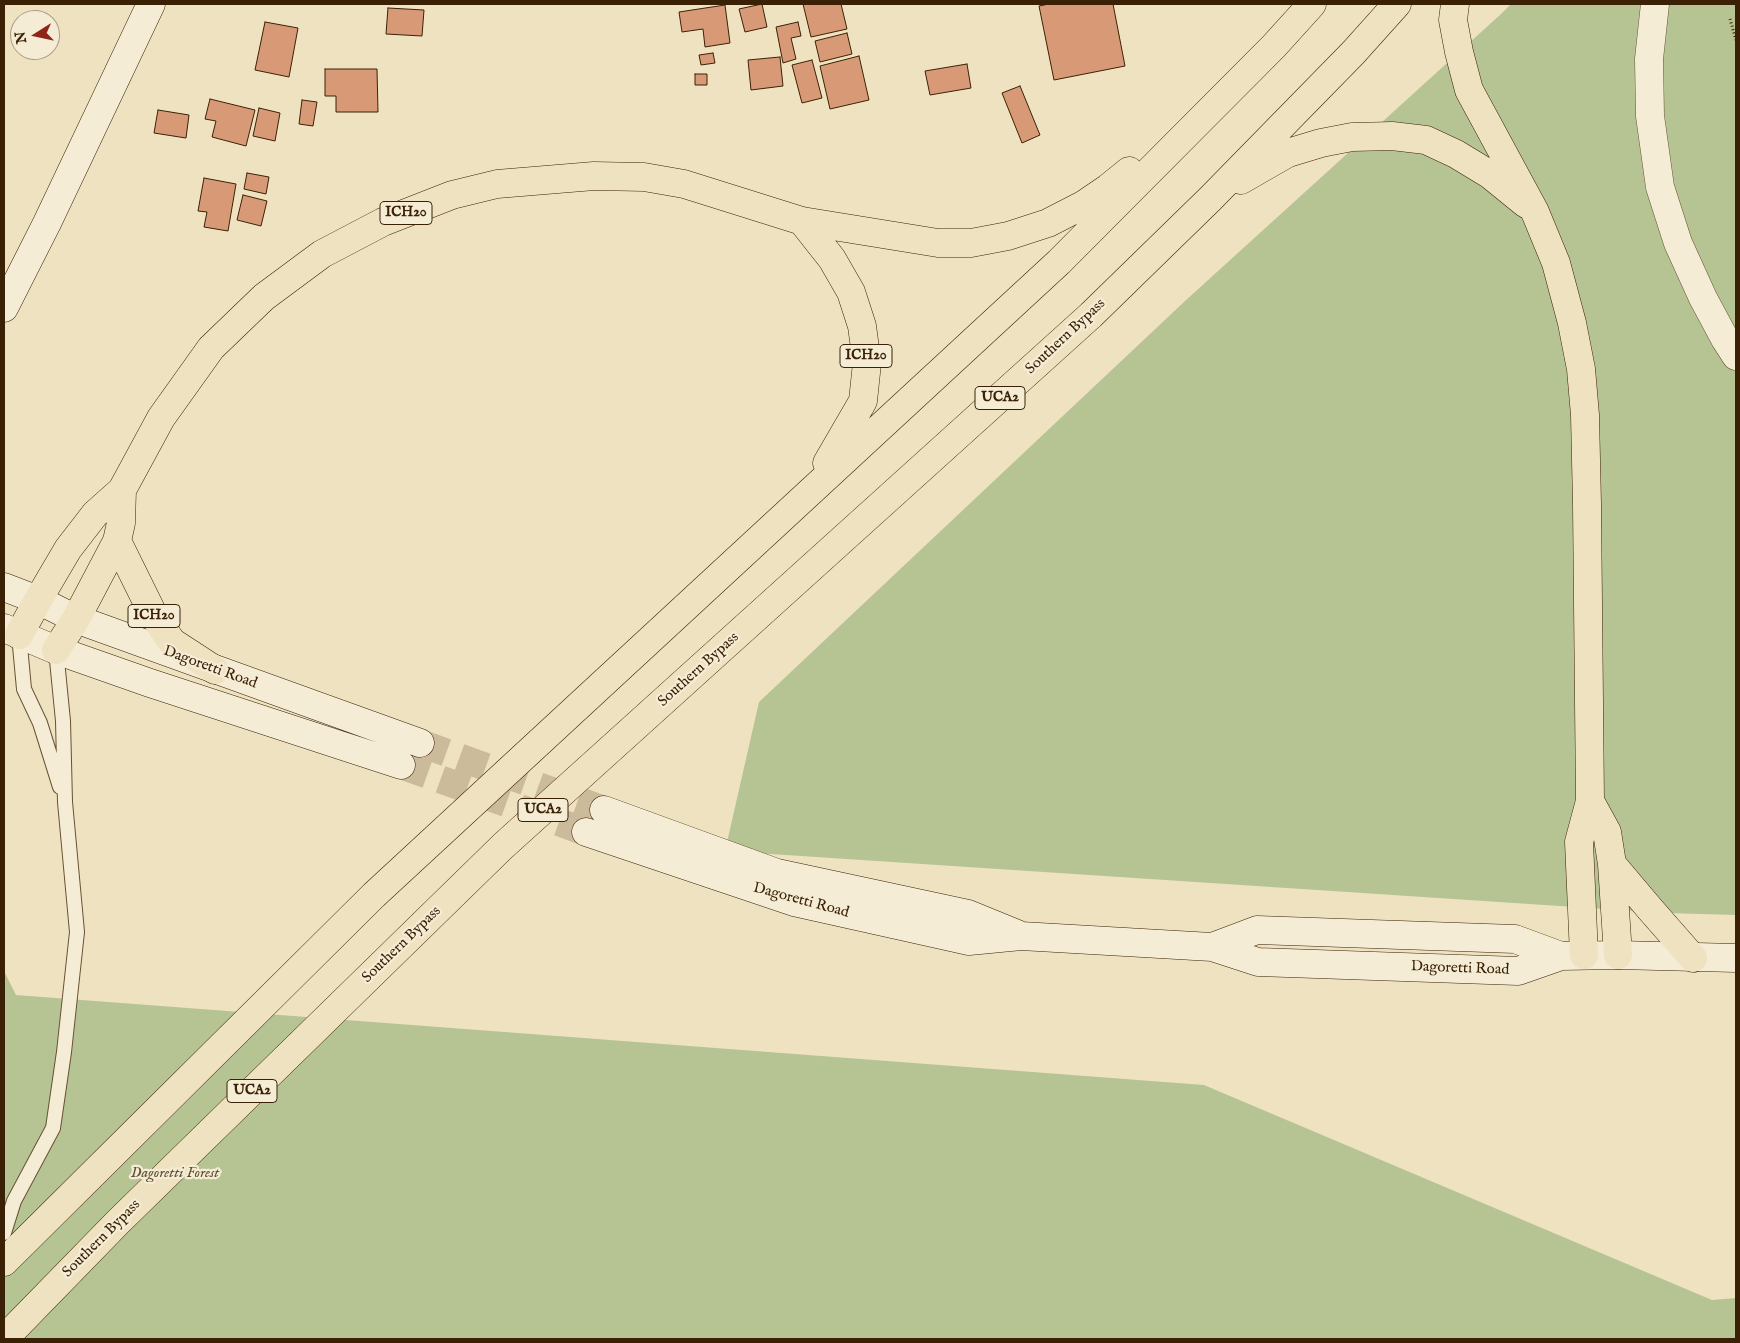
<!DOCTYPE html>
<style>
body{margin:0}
#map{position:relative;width:1740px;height:1343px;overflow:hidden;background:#efe2c0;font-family:"IM FELL English",serif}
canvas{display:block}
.frame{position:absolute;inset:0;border:5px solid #3a2106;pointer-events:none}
.north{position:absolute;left:10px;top:10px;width:50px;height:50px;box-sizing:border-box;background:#f5ecd6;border:1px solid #aa9b83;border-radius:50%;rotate:260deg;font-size:14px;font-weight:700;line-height:20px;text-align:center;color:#3a2106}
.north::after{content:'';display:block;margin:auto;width:18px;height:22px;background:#8f2418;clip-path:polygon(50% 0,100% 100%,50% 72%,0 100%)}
</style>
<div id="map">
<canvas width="1740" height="1343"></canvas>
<div class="frame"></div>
<div class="north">N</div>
</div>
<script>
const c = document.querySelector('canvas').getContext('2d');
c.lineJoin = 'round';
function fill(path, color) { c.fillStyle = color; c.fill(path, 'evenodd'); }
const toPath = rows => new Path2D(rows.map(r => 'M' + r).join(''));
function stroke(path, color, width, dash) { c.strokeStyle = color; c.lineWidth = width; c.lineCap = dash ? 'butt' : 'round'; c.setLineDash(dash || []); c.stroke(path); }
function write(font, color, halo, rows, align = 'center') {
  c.font = font + ' "IM FELL English",serif'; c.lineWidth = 4.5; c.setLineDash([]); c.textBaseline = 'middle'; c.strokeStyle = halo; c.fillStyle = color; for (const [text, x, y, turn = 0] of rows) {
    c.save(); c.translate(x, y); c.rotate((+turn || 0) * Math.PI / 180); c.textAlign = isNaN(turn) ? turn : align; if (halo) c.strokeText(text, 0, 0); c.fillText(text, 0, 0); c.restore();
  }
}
fill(toPath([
 [1511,4,1736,4,1736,915,1666,913,725,851,759,702,1185,301,1501,14],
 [4,971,16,995,1204,1085,1712,1300,1736,1298,1736,1339,4,1339]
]), '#b6c494');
const building = toPath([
 [762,4,767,27,745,32,739,9,762,4],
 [803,4,841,4,847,29,811,37,803,4],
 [1049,4,1113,4,1125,66,1054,80,1039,6,1049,4],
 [725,5,730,43,705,47,703,29,682,32,679,12,725,5],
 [388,8,424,10,422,36,386,34,388,8],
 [265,22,298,28,289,77,255,70,265,22],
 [798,22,801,36,791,38,796,59,783,63,776,27,798,22],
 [847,33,852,54,820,62,815,41,847,33],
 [713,53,715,63,701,65,699,55,713,53],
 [859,56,869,100,830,109,820,66,859,56],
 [780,57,783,86,751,90,748,60,780,57],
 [812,60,822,98,802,103,792,65,812,60],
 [967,64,971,88,930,95,925,71,967,64],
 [325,69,377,69,378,112,336,112,336,96,325,96,325,69],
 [695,74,707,74,707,85,695,85,695,74],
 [1020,86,1040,135,1022,143,1002,93,1020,86],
 [210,99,255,110,246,146,212,137,216,121,205,119,210,99],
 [302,100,317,102,313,126,299,124,302,100],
 [259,108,280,113,275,141,253,136,259,108],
 [158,110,189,115,186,138,154,133,158,110],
 [247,173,269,177,266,194,244,189,247,173],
 [204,178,236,184,228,231,204,227,207,212,198,211,204,178],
 [243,195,267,201,261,226,237,220,243,195]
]);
fill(building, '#d89a76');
stroke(building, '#3a2106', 1);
stroke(toPath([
 [420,743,604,810],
 [401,765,586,832]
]), '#cbbb9b', 28, [28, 14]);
const service = toPath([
 [19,635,24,689,40,723,60,787],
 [4,1233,14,1201,53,1128,64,1052,77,932,65,802,63,721,56,650]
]);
const minor = toPath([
 [1655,4,1649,59,1650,116,1660,187,1678,243,1703,298,1725,339,1736,356]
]);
const secondary = toPath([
 [4,308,47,223,151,4],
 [4,587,38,600,76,619,420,743],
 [4,628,56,650,150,683,401,765],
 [604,810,777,873,968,914,1017,934],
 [586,832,794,902,969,941,1021,936,1212,947,1258,962,1518,971,1561,956,1618,955,1736,958],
 [1212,947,1257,930,1515,939,1561,956]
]);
const trunk = toPath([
 [1455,4,1453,20,1459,52,1469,90,1535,212,1556,263,1572,323,1581,369,1585,415,1587,504,1590,801,1579,842,1584,955],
 [1241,180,1288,153,1321,143,1352,137,1392,136,1426,140,1456,154,1489,174,1526,204],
 [802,221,832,259,851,292,862,326,867,363,863,401,827,463],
 [117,541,154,616,172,642,215,670],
 [19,635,38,600,68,549,95,514,122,490,161,418,211,348,264,297,322,254,383,222,452,195,497,184,594,176,644,177,684,184,802,221,938,243,971,243,1008,236,1048,223,1083,205,1108,188,1129,171],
 [56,650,76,619,117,541,121,523,122,490],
 [1590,801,1607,832,1612,864,1618,955],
 [1612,864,1650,909,1693,958],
 [4,1262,374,895,1059,262,1274,46,1312,4],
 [4,1339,118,1222,503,846,1091,315,1210,199,1353,53,1397,4]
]);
stroke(service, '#675134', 16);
stroke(minor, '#675134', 29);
stroke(secondary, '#3a2106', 29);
stroke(trunk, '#3a2106', 29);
stroke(toPath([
 [1730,19,1736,40]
]), '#3a2106', 3, [1, 2.5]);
stroke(service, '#f5ecd6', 14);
stroke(minor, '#f5ecd6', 28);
stroke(secondary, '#f5ecd6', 28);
stroke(trunk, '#efe2c0', 28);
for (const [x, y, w] of [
 [406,213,52],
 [866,356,52],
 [1000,398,50],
 [154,616,52],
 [543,810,50],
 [252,1091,50]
]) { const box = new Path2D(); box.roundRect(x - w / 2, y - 11.5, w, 23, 4); c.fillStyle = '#f5ecd6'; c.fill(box); stroke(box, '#3a2106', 1); }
write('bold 14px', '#3a2106', null, [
 ["ICH20",406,213],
 ["ICH20",866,356],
 ["UCA2",1000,398],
 ["ICH20",154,616],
 ["UCA2",543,810],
 ["UCA2",252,1091]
]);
write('15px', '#3a2106', '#f5ecd6', [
 ["Southern Bypass",1066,337,-43],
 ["Dagoretti Road",210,668,20],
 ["Southern Bypass",699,670,-42],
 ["Dagoretti Road",801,901,15],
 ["Southern Bypass",402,945,-44],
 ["Dagoretti Road",1460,969,2],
 ["Southern Bypass",102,1239,-45]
]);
write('italic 15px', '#5f5231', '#f5ecd6', [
 ["Dagoretti Forest",175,1174]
]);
</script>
